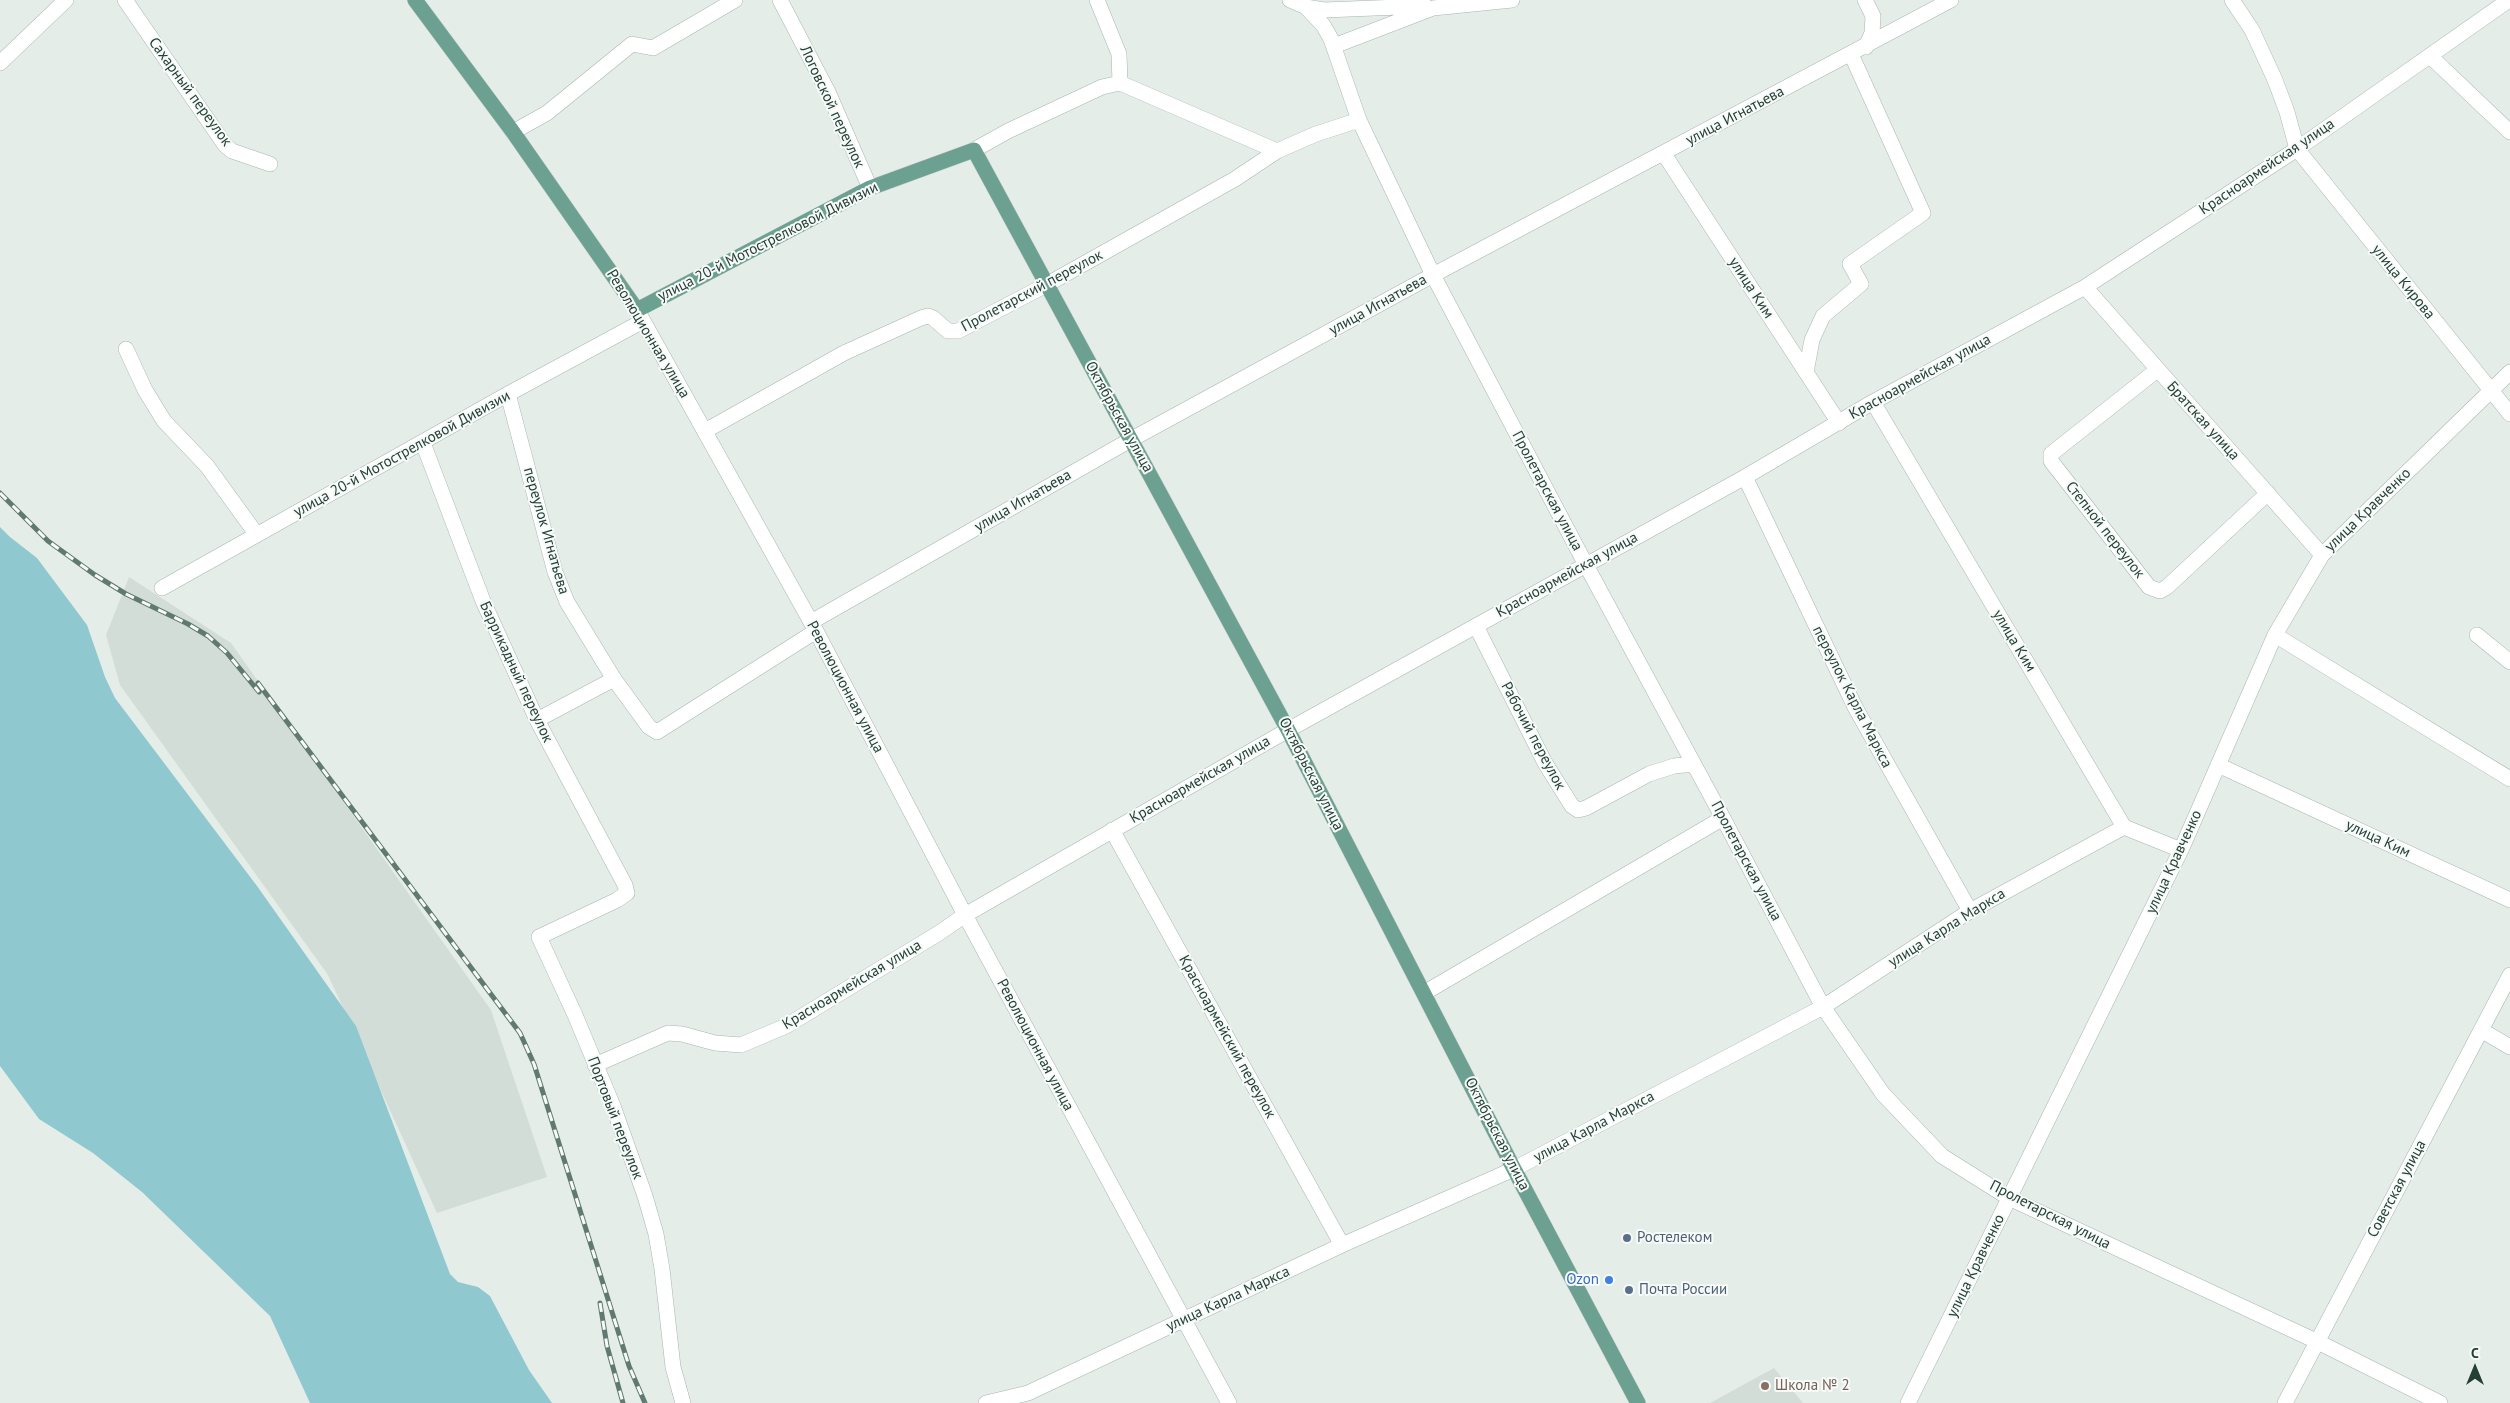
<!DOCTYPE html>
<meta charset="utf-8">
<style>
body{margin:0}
#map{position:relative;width:2510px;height:1403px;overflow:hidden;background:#e5ede9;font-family:"PT Sans",sans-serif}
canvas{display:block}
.north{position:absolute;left:2450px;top:1343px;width:50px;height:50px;-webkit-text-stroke:4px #f6faf8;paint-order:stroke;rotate:0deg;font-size:14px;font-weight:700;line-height:20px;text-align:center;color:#253f37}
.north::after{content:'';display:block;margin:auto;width:18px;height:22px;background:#253f37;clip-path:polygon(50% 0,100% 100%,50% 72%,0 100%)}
</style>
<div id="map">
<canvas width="2510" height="1403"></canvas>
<div class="north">С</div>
</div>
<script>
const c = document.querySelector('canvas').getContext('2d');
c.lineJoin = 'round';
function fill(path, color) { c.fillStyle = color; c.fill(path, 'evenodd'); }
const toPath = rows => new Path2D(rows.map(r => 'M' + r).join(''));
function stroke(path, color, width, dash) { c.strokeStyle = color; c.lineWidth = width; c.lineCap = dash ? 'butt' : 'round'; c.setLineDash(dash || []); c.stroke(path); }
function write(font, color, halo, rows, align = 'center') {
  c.font = font + ' "PT Sans",sans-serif'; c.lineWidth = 4; c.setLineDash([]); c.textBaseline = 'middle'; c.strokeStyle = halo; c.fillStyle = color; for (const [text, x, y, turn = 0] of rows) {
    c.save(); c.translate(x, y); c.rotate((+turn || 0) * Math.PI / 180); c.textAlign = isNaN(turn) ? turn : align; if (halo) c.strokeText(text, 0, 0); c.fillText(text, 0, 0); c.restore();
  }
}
fill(toPath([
 [129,577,231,643,491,1010,547,1177,437,1213,328,975,120,685,106,635],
 [1774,1368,1803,1403,1710,1403]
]), '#d3ddd8');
fill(toPath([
 [0,527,10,537,37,558,87,625,105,677,115,698,257,886,356,1026,450,1274,458,1282,478,1287,490,1296,529,1370,552,1403,310,1403,270,1316,142,1192,93,1153,39,1119,0,1066]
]), '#90c8cf');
const minor = toPath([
 [125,0,225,145,232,151,270,164],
 [780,0,828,92,870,188],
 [1097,0,1119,54,1120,83],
 [1290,0,1306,7,1324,10,1425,6],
 [1865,0,1873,16,1872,33,1866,47],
 [2232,0,2252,30,2275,80,2287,112,2297,149,2510,414],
 [1306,7,1323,25,1331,39,1359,120,1433,275,1586,565,1723,818,1823,1007,1883,1094,1942,1156,2009,1198,2316,1341,2440,1403],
 [1334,46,1433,8,1512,0],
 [2431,57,2510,132],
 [0,63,66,0],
 [513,132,547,113,632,44,653,48,735,0],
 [974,150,1008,131,1102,87,1120,83,1277,151],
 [1664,154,1839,423],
 [2085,287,2322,555],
 [637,310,816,631,965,915,1229,1403],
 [126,349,145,390,164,421,207,466,257,535],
 [2157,370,2051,454,2051,461,2149,587,2160,591,2167,587,2268,493],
 [1806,372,1812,340,1823,316,1861,284,1850,264,1923,213,1851,54],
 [508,394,555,572,567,602,614,679,649,727,657,732,816,631],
 [1873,402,2124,827,2181,850],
 [705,431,844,353,921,318,928,316,933,318,948,331,958,331,1046,285,1235,179,1277,151,1316,134,1359,120],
 [423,443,483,601,537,720,625,885,627,893,617,900,539,937,575,1015,613,1106,645,1196,656,1234,662,1269,673,1367,683,1403],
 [1745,477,1855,707,1970,911],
 [162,588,508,394,643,321],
 [811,622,1132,439,1433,275,1951,0],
 [1476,626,1545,763,1572,806,1578,810,1586,808,1649,774,1674,766,1694,764],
 [2275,635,2510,779],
 [2477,635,2510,662],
 [537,720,614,679],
 [2218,765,2510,900],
 [1112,830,1342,1245],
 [1424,993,1723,818],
 [2481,1030,2510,1047],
 [595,1065,668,1033,682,1034,715,1043,741,1045,786,1026,939,933,965,915,1288,730,1745,477,1873,402,2085,287,2297,149,2509,0],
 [986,1403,1028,1393,1342,1245,1514,1169,1823,1007,1970,911,2124,827],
 [1908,1403,2181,850,2275,635,2322,555,2510,372],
 [2285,1403,2510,975]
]);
const major = toPath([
 [415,0,513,132,637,310,870,188,974,150,1288,730,1514,1169,1638,1403]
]);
stroke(minor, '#a8b5b0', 16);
stroke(major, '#c2c9c7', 16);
stroke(minor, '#fff', 15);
stroke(major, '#6ca191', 15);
const rail = toPath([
 [0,493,48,541,95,575,126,594,188,624,208,636,227,653,259,692],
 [258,683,520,1033,534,1064,629,1366,645,1403],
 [600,1303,607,1346,623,1403]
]);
stroke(rail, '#607a72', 5);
stroke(rail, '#f6faf8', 3, [9]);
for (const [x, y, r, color] of [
 [1627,1238,5,"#5c6f8a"],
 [1609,1280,5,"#3f7fe0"],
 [1629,1290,5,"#5c6f8a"],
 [1765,1386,5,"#8d6e63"]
]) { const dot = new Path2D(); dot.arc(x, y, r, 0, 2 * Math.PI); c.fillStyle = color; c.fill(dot); stroke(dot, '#f6faf8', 2); }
write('15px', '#253f37', '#f6faf8', [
 ["Сахарный переулок",190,92,54],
 ["Логовской переулок",832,107,65],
 ["улица Игнатьева",1735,116,-28],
 ["Красноармейская улица",2267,167,-34],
 ["улица 20-й Мотострелковой Дивизии",768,242,-27],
 ["улица Кирова",2403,282,51],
 ["улица Ким",1751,288,57],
 ["Пролетарский переулок",1032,291,-28],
 ["улица Игнатьева",1378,305,-29],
 ["Революционная улица",648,334,59],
 ["Красноармейская улица",1920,377,-29],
 ["Октябрьская улица",1119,417,61],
 ["Братская улица",2203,421,48],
 ["улица 20-й Мотострелковой Дивизии",402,454,-29],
 ["Пролетарская улица",1547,491,62],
 ["улица Игнатьева",1023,501,-30],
 ["улица Кравченко",2368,510,-44],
 ["Степной переулок",2105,530,52],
 ["переулок Игнатьева",546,531,74],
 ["Красноармейская улица",1567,575,-29],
 ["улица Ким",2014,641,59],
 ["Баррикадный переулок",516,672,65],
 ["Революционная улица",845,687,62],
 ["переулок Карла Маркса",1852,697,63],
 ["Рабочий переулок",1533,736,62],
 ["Октябрьская улица",1311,774,63],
 ["Красноармейская улица",1200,780,-30],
 ["улица Ким",2378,839,25],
 ["Пролетарская улица",1746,861,62],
 ["улица Кравченко",2174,862,-65],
 ["улица Карла Маркса",1947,928,-32],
 ["Красноармейская улица",852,985,-31],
 ["Красноармейский переулок",1227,1037,61],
 ["Революционная улица",1035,1045,62],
 ["Портовый переулок",615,1118,69],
 ["улица Карла Маркса",1594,1127,-28],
 ["Октябрьская улица",1497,1134,63],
 ["Советская улица",2397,1189,-62],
 ["Пролетарская улица",2050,1215,27],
 ["улица Кравченко",1976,1266,-64],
 ["улица Карла Маркса",1228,1299,-25]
]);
write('15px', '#4e5e75', '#f6faf8', [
 ["Ростелеком",1637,1238],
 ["Почта России",1639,1290]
], 'left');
write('15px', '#366cbe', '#f6faf8', [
 ["Ozon",1599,1280]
], 'right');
write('15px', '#785e54', '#f6faf8', [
 ["Школа № 2",1775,1386]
], 'left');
</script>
